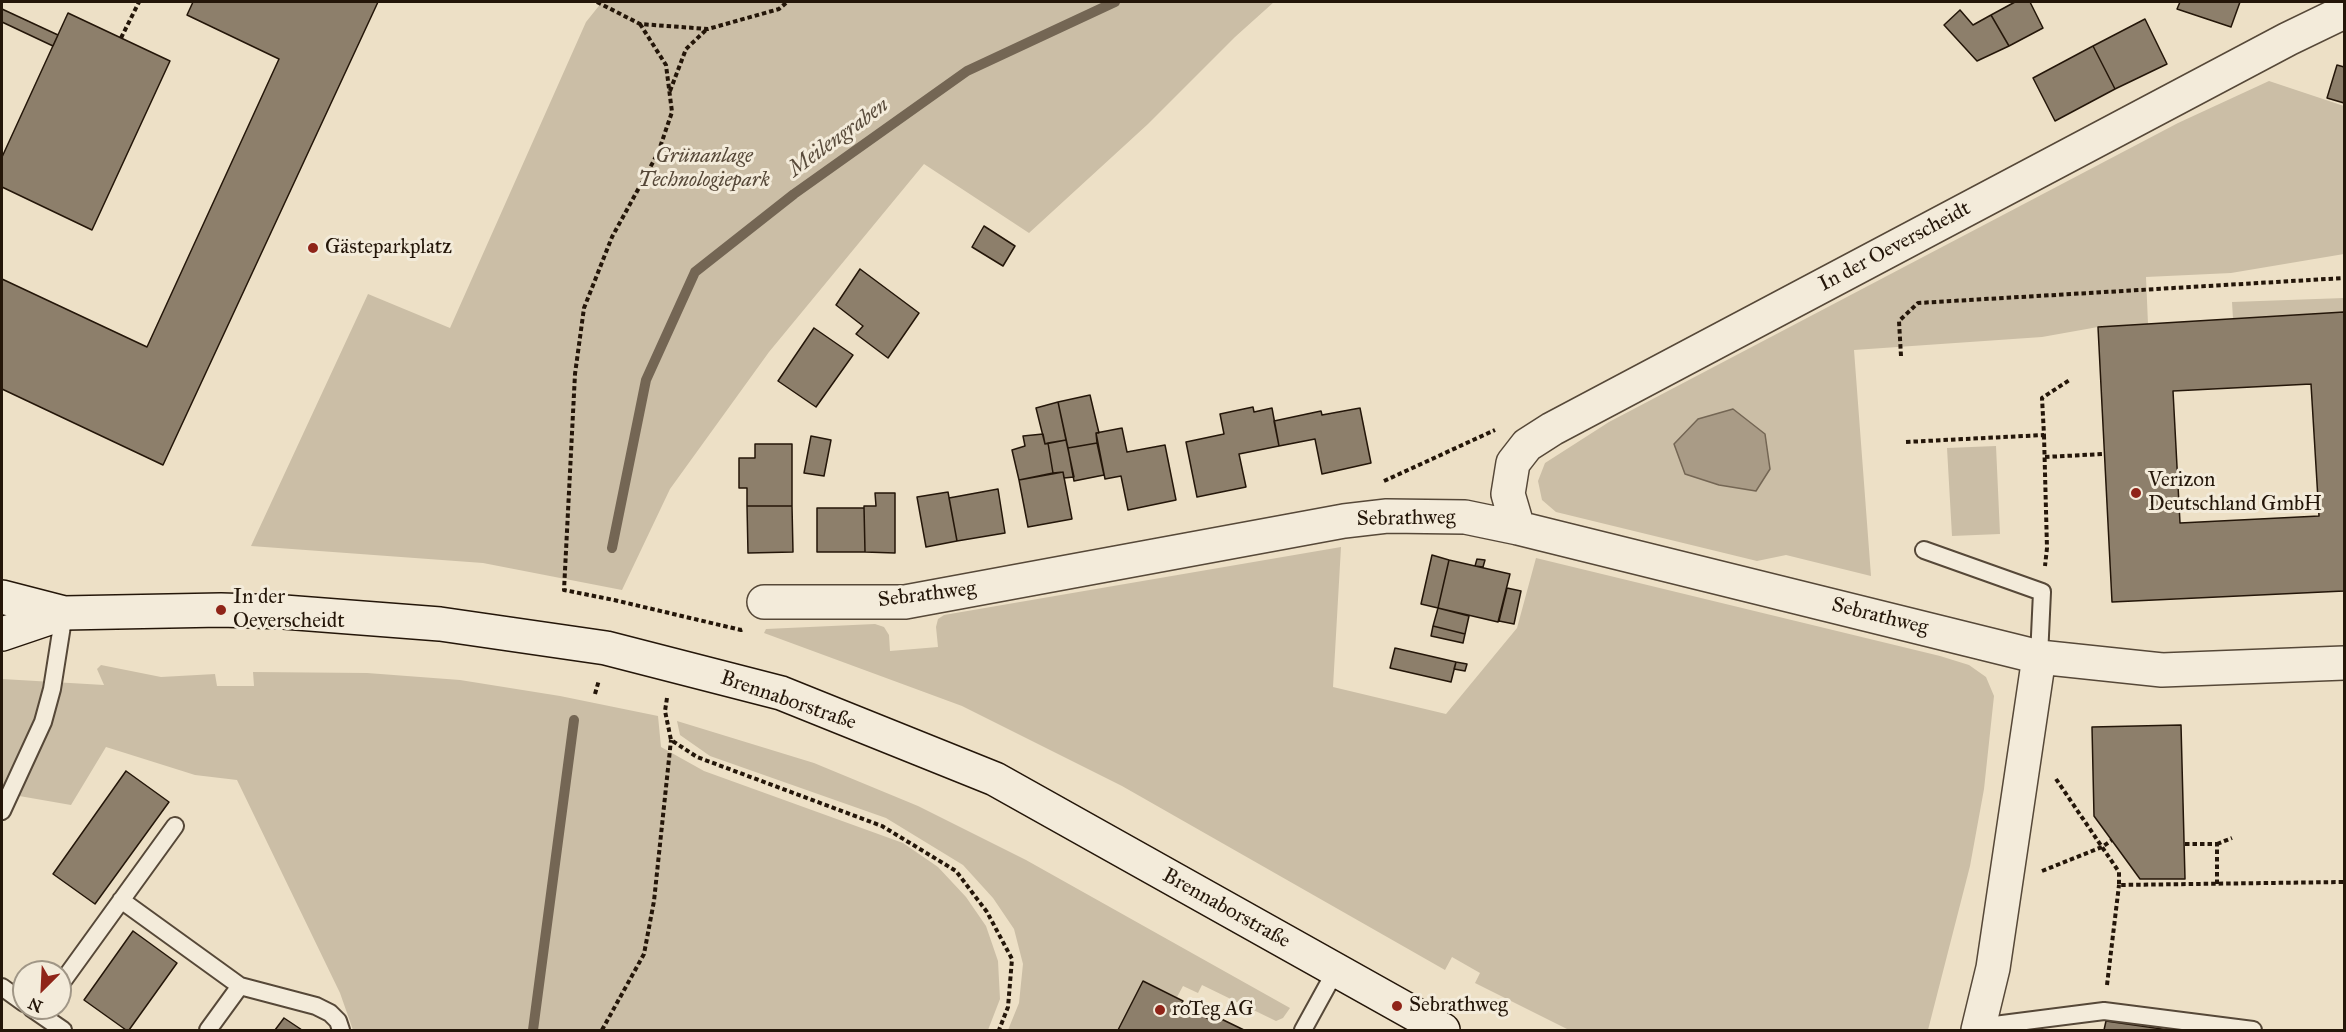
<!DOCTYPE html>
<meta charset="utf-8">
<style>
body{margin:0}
#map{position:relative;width:2346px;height:1032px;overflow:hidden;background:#ede0c6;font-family:"IM FELL Great Primer",serif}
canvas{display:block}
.frame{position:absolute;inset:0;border:3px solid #241609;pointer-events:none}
.north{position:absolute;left:12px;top:960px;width:60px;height:60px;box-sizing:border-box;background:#f3ebda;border:2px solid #a09686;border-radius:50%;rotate:204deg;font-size:16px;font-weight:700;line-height:24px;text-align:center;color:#241609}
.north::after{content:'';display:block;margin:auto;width:21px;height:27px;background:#8f2418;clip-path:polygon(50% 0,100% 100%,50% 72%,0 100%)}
</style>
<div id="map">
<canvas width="2346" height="1032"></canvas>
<div class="frame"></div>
<div class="north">N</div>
</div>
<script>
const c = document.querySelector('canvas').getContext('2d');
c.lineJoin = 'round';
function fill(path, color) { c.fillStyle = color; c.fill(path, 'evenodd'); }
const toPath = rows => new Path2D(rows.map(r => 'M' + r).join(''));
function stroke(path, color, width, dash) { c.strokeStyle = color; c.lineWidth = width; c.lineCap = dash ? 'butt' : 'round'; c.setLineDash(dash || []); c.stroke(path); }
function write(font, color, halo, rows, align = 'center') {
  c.font = font + ' "IM FELL Great Primer",serif'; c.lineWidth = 6; c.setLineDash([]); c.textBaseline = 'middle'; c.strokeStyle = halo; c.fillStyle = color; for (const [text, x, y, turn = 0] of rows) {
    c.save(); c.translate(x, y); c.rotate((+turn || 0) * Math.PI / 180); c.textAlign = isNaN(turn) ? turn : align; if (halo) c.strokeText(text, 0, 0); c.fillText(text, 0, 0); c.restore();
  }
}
fill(toPath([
 [602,2,1274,2,1235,37,1148,124,1029,233,924,164,769,352,670,489,622,590,483,563,251,546,368,294,450,328,586,22],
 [2269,81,2344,106,2344,254,2231,273,2146,277,2148,324,2098,327,2042,337,1854,350,1871,576,1786,555,1757,561,1556,512,1542,500,1538,481,1545,463,1609,422,2178,123],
 [2344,298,2344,312,2233,319,2232,302],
 [1996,446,2000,534,1952,536,1947,448],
 [1341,547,1333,687,1446,714,1517,628,1536,558,1940,656,1969,665,1986,677,1994,696,1984,789,1970,866,1928,1030,1569,1030,1475,983,1480,973,1452,957,1445,970,1122,786,962,706,764,633,766,629,875,624,884,627,889,635,890,651,938,647,936,627,938,619,944,615],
 [101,665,161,677,215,674,217,686,254,686,253,672,367,673,460,680,560,696,658,716,661,747,704,771,903,843,938,867,966,897,986,926,998,961,1000,999,988,1030,353,1030,340,993,237,780,195,775,106,747,71,805,2,793,2,679,104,685,97,669],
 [677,721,814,763,918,806,1026,860,1290,1008,1283,1018,1276,1021,1202,985,1198,993,1183,986,1177,997,1143,981,1118,1030,1008,1030,1019,1003,1023,964,1014,929,993,898,963,865,886,818,710,756,680,735]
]), '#cbbea6');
const water = toPath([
 [1733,409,1765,434,1770,469,1756,491,1719,485,1685,474,1674,444,1698,419,1733,409]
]);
fill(water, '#a99b86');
stroke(water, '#746654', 1.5);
stroke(toPath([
 [612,548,646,380,695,272,794,194,967,71,1115,2],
 [533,1030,574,720]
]), '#746654', 10);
const building = toPath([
 [193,2,378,2,163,465,2,389,2,279,147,347,279,59,187,15,193,2],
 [2015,2,2030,2,2043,28,2009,46,1991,15,2015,2],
 [2180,2,2240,2,2231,27,2177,9,2180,2],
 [2,9,58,35,53,46,2,22,2,9],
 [1960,10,1973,25,1991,15,2009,46,1977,61,1944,25,1960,10],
 [68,13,170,61,92,230,2,187,2,157,68,13],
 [2145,19,2167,64,2115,89,2093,46,2145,19],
 [2093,46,2115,89,2055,121,2033,78,2093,46],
 [2337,65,2344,67,2344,103,2327,98,2337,65],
 [984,226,1015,246,1003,266,972,247,984,226],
 [860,269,919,313,888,358,856,334,863,326,836,305,860,269],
 [2344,312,2344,591,2112,602,2098,327,2344,312],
 [2311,384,2319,516,2180,523,2173,391,2311,384],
 [814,328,853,355,816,407,778,381,814,328],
 [1090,395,1099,433,1096,433,1097,443,1068,448,1058,402,1090,395],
 [1058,402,1066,440,1045,444,1036,408,1058,402],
 [1253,407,1254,412,1272,408,1279,446,1239,454,1246,487,1197,497,1186,442,1224,434,1220,414,1253,407],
 [1360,408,1371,463,1322,474,1315,439,1279,446,1274,421,1321,411,1322,415,1360,408],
 [1122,428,1127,452,1165,445,1176,500,1128,510,1121,476,1105,479,1096,433,1122,428],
 [1043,434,1045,444,1048,443,1053,473,1019,480,1012,450,1025,446,1023,436,1043,434],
 [811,436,831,440,824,476,804,473,811,436],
 [1066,440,1074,477,1064,478,1063,472,1053,473,1048,443,1066,440],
 [1097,443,1104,475,1074,481,1068,448,1097,443],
 [755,444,792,444,792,506,747,506,747,488,739,488,739,458,755,458,755,444],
 [1063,472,1072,519,1028,527,1019,480,1063,472],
 [998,489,1005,533,957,541,949,498,998,489],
 [948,492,957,541,926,547,917,497,948,492],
 [875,493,895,493,895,553,865,552,864,506,876,506,875,493],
 [747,506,792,506,793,552,748,553,747,506],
 [817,508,864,508,865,552,817,552,817,508],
 [1432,555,1449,560,1438,608,1421,604,1432,555],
 [1477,559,1485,560,1483,567,1475,566,1477,559],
 [1449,560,1510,574,1498,622,1438,608,1449,560],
 [1507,588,1521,591,1514,624,1499,621,1507,588],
 [1438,608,1469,616,1465,634,1433,626,1438,608],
 [1433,626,1465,634,1463,643,1431,636,1433,626],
 [1395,648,1456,662,1451,682,1390,668,1395,648],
 [1456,662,1467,664,1465,671,1454,669,1456,662],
 [2181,725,2185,879,2140,879,2094,816,2092,727,2181,725],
 [126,771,169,802,95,904,53,874,126,771],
 [133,931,177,963,129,1030,126,1030,84,1000,133,931],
 [1143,981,1183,1001,1181,1005,1211,1020,1213,1015,1244,1030,1118,1030,1143,981],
 [284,1018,302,1030,275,1030,284,1018],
 [2106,1021,2169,1030,2104,1030,2106,1021]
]);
fill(building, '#8d7f6b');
stroke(building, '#241609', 1.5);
const lane = toPath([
 [1924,550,2042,592,2039,657],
 [2,811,43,722,52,689,64,613],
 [121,900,240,986,208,1030],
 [60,985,175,826],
 [240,986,316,1006,330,1013,338,1021,341,1030],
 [2,987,24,1003],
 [31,1008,63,1030],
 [1979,1027,2104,1011,2253,1030],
 [1303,1030,1336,970]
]);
const street = toPath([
 [1518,528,1508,494,1513,463,1527,445,1552,429,2288,39,2344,12],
 [764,602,905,602,1344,521,1387,516,1465,517,1518,528,2039,657,2162,670,2344,663],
 [1978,1030,1993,968,2039,657]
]);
const secondary = toPath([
 [2,597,64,613,221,610,284,612,440,624,606,648,781,693,995,779,1443,1030],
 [2,634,64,613]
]);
stroke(lane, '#564838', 20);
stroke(street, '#564838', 36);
stroke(secondary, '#241609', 36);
stroke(toPath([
 [597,2,640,24,708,29,779,9,787,2],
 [640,24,666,65,672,112,658,153,612,237,584,308,575,374,564,590,614,600,741,630,744,629],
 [121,38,139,2],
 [670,91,686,49,707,29],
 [1901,356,1899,321,1918,303,2344,278],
 [2044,435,2047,548,2045,566],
 [1906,442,2044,435,2042,398,2071,379],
 [2045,457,2104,454],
 [1384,481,1495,430],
 [595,694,599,680],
 [667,698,665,711,671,740,697,757,882,826,956,871,987,912,1012,959,1008,1007,999,1030],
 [2056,779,2119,872,2119,885,2344,882],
 [2185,844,2217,844,2217,884],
 [2217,844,2232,838],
 [2042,871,2102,847,2112,840],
 [2107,985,2119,885],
 [602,1030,644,954,654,901,671,740]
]), '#241609', 4, [4.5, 3]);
stroke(lane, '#f3ebda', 16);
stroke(street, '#f3ebda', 33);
stroke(secondary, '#f3ebda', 33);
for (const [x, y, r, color] of [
 [313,248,6,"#8f2418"],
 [2136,493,6,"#8f2418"],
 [221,610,6,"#8f2418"],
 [1397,1006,6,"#8f2418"],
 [1160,1010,6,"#8f2418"]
]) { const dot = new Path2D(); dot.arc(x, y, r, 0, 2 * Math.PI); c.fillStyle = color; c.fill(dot); stroke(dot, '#f3ebda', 2); }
write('italic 21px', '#564838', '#f3ebda', [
 ["Grünanlage",704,157],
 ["Technologiepark",704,181]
]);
write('21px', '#241609', '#f3ebda', [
 ["In der Oeverscheidt",1895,247,-28],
 ["Sebrathweg",1406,519,-1],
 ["Sebrathweg",927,595,-7],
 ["Sebrathweg",1880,617,14],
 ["Brennaborstraße",788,701,19],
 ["Brennaborstraße",1226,909,29]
]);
write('21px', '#241609', '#f3ebda', [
 ["Gästeparkplatz",325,248],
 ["Verizon",2148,481],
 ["Deutschland GmbH",2148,505],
 ["In der",233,598],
 ["Oeverscheidt",233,622],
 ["Sebrathweg",1409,1006],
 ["roTeg AG",1172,1010]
], 'left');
write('italic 22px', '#594b3b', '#f3ebda', [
 ["Meilengraben",839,138,-36]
]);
</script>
